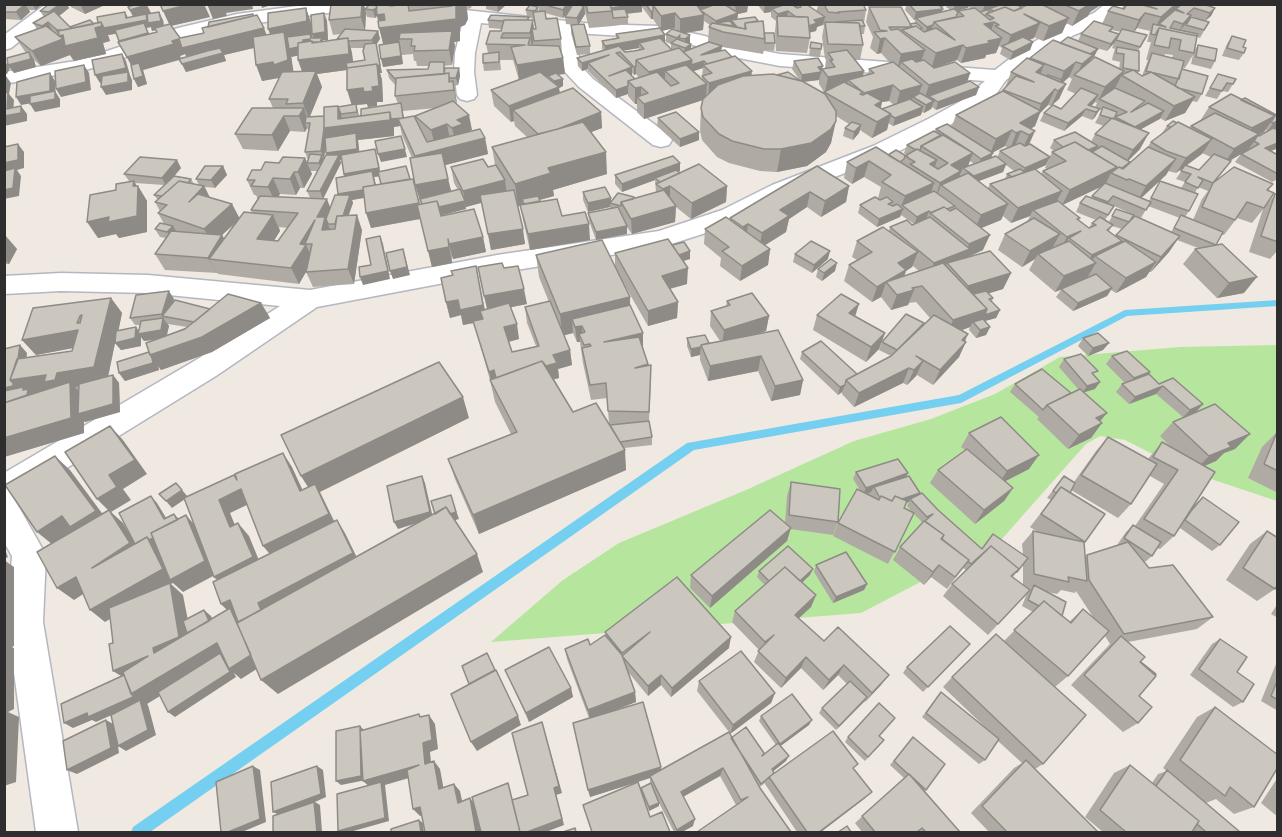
<!DOCTYPE html>
<style>
body{margin:0}
#map{position:relative;width:1282px;height:837px;overflow:hidden;background:#efe9e1;font-family:"Nunito Sans",sans-serif}
canvas{display:block}
.frame{position:absolute;inset:0;border:6px solid #2e2e2e;pointer-events:none}
</style>
<div id="map">
<canvas width="1282" height="837"></canvas>
<div class="frame"></div>
</div>
<script>
const c = document.querySelector('canvas').getContext('2d');
c.lineJoin = 'round';
function fill(path, color) { c.fillStyle = color; c.fill(path, 'evenodd'); }
const toPath = rows => new Path2D(rows.map(r => 'M' + r).join(''));
function stroke(path, color, width, dash) { c.strokeStyle = color; c.lineWidth = width; c.lineCap = dash ? 'butt' : 'round'; c.setLineDash(dash || []); c.stroke(path); }
fill(toPath([
 [1277,345,1277,501,1184,470,1125,440,1100,436,1086,444,1001,540,861,613,491,642,563,580,619,543,746,490,854,441,931,419,995,394,1060,357,1180,347]
]), '#b6e59e');
fill(toPath([
 [1278,300,1278,306,1127,316,961,403,694,450,150,832,131,832,133,827,687,443,959,395,1125,310,1278,300]
]), '#75cff0');
const minor = toPath([
 [46,4,67,4,11,48,4,50,4,35,46,4],
 [312,4,375,4,380,9,377,13,371,14,342,11,237,26,191,36,86,70,4,84,4,72,76,61,178,28,237,14,312,4],
 [1105,4,1126,4,1108,21,1074,35,1039,55,1006,80,997,93,944,129,889,156,788,195,740,222,662,247,497,273,317,307,216,376,15,500,46,555,43,622,78,832,36,832,7,622,12,556,4,542,4,473,196,360,280,306,148,293,61,291,4,294,4,276,61,273,148,275,310,290,497,255,659,231,722,210,772,185,873,146,928,119,961,101,985,81,780,66,718,54,693,45,658,38,574,33,581,66,593,79,669,135,672,140,669,145,661,147,653,145,579,87,565,72,558,59,554,30,481,23,475,53,474,72,477,95,474,99,467,101,460,99,457,95,454,72,455,53,463,21,422,16,419,12,422,8,428,6,594,24,658,26,705,36,723,43,780,54,995,70,1025,47,1060,27,1094,13,1105,4]
]);
stroke(minor, '#b4b7c1', 3);
fill(minor, '#fff');
fill(toPath([
 [4,4,42,4,36,10,29,10,30,12,21,20,4,19],
 [70,4,107,4,85,14,71,7],
 [331,4,364,4,365,9,376,4,472,4,471,8,467,9,468,19,465,25,460,27,460,41,454,42,455,46,452,65,444,66,445,69,459,68,460,76,458,85,454,86,457,104,472,130,469,131,485,138,488,154,445,165,451,191,458,190,454,183,451,167,488,167,495,165,492,147,527,137,515,126,514,121,511,122,494,106,491,90,519,80,513,60,500,60,501,70,484,71,483,63,488,53,486,44,501,31,502,29,489,28,488,20,527,17,526,10,538,7,539,12,541,12,539,11,539,4,713,4,713,6,748,4,747,12,738,14,737,20,764,33,775,43,774,51,764,50,763,54,722,47,721,50,751,75,799,79,792,69,794,61,822,69,825,68,826,59,825,59,822,37,824,26,823,24,817,27,816,31,809,33,810,38,807,53,776,51,775,31,776,21,771,17,771,12,764,13,757,4,863,4,866,10,864,23,865,26,864,34,861,34,863,45,860,60,855,60,863,76,868,75,869,69,890,63,881,53,877,54,870,48,873,37,866,22,869,7,910,24,915,23,915,20,914,20,905,10,907,4,944,4,943,8,942,8,942,12,951,10,946,7,947,4,1022,4,1022,8,1027,6,1024,4,1102,4,1090,12,1088,16,1072,26,1066,23,1062,33,1043,41,1034,37,1034,38,1029,40,1033,42,1030,50,1010,60,1000,54,1002,48,999,46,996,53,986,55,985,58,961,63,957,60,936,67,970,73,967,82,979,87,976,95,936,110,932,107,931,109,924,113,922,112,921,115,893,126,888,123,887,130,872,138,860,130,859,133,853,140,843,136,845,128,849,124,836,116,831,143,826,152,807,166,777,172,760,171,729,163,717,157,702,140,700,131,701,108,703,100,644,119,637,112,637,104,635,104,628,96,628,94,616,98,588,71,588,69,582,71,578,66,577,58,603,50,602,49,602,41,616,38,616,34,659,28,653,19,651,19,642,7,642,12,627,14,628,17,628,24,613,26,612,23,613,26,589,28,585,12,585,14,578,25,590,46,590,54,577,55,571,33,571,25,574,25,566,24,565,17,568,12,563,18,545,13,546,19,561,39,562,54,563,58,565,74,558,74,563,86,559,88,560,93,601,112,602,128,591,132,607,174,553,190,554,196,540,200,540,201,562,216,590,240,530,250,523,220,521,205,518,206,525,244,491,250,482,202,466,207,466,206,466,209,441,215,483,237,486,252,453,259,452,254,452,263,432,267,421,219,371,228,364,198,352,200,353,203,349,215,362,230,354,284,313,287,306,272,299,284,218,274,217,273,165,270,155,254,166,238,160,237,155,229,164,224,158,213,160,211,155,202,158,200,154,195,164,185,135,183,137,186,138,186,147,201,147,232,119,238,116,234,98,238,116,190,129,181,124,174,181,168,174,176,191,179,194,184,199,185,196,179,223,166,227,175,215,188,205,187,210,198,232,204,239,218,252,213,251,210,258,200,256,195,254,195,247,180,261,170,279,163,305,158,307,162,308,160,305,152,309,131,307,128,305,132,290,131,278,151,243,149,235,134,273,108,269,99,279,78,262,81,254,48,224,55,226,61,186,72,180,60,143,70,147,84,138,87,134,79,131,65,118,42,120,42,116,34,108,35,110,41,103,43,106,54,74,61,70,55,41,66,34,60,36,67,14,73,8,65,26,53,15,37,37,29,33,23,44,17,40,11,69,8,59,16,70,27,98,23,125,12,128,18,133,17,128,7,151,13,163,20,164,25,210,17,171,26,180,38,270,34,306,8,311,23,324,13,327,21,328,40,323,40,323,41,337,39,341,34,333,35,329,20],
 [809,6,818,6,816,12],
 [969,7,970,9,958,11,958,12,956,11],
 [366,13,367,17,375,18,377,16,383,44,383,67,403,64,401,48,402,55,413,54,414,61,416,61,417,66,429,66,428,69,387,70,389,78,396,86,395,96,398,104,359,116,356,105,367,104,368,107,377,106,377,102,383,102,382,80,380,73,382,73,376,45,380,39,378,31,365,30],
 [529,18,534,19,535,29,534,29],
 [704,21,710,25,709,27,708,42,691,49,689,43,690,35,685,33,703,30],
 [151,27,152,31,156,30,157,32,149,34,146,28],
 [675,28,677,31,666,34,666,42,671,44,671,49,665,42,662,31],
 [351,48,363,48,365,60,353,62],
 [639,48,639,50,634,51,625,52,623,50],
 [185,54,187,57,181,58,180,56],
 [291,55,291,57,298,55,298,60,302,72,293,72],
 [703,68,702,76,702,79,700,76,694,71],
 [347,70,352,105,338,107,324,116,309,117,322,87,317,74],
 [632,73,634,75,636,74,639,78,635,79,631,75],
 [819,80,819,84,824,92,824,93,804,82],
 [889,101,894,105,882,109,881,108,882,102],
 [436,108,415,116,416,121,404,118,403,111],
 [400,126,402,135,412,158,420,201,421,204,420,204,413,179,410,179,380,171,377,157,359,152,358,140,394,136,394,127],
 [326,145,327,155,324,157],
 [340,160,341,160,344,177,338,195,330,207,323,199,341,163],
 [310,171,317,171,307,191,310,198,278,197,280,194,296,195,300,188,304,188,312,174],
 [379,176,381,184,376,185,374,177],
 [234,224,224,238,222,235],
 [279,227,288,228,278,241,274,241,280,231],
 [486,4,507,4,498,12,486,9],
 [1124,4,1203,4,1215,8,1211,16,1205,21,1191,16,1189,20,1209,22,1200,38,1197,37,1194,51,1198,45,1215,61,1211,69,1191,64,1193,55,1185,68,1182,68,1181,70,1202,94,1197,102,1192,101,1185,113,1165,121,1160,118,1140,130,1140,149,1128,161,1130,162,1147,148,1151,142,1162,133,1167,126,1189,128,1191,126,1200,121,1209,107,1278,116,1278,127,1274,128,1278,130,1278,148,1271,151,1278,155,1278,179,1272,182,1235,162,1241,154,1249,150,1248,149,1230,161,1231,161,1225,169,1216,180,1273,184,1268,191,1264,208,1252,223,1237,218,1224,235,1222,235,1216,245,1244,293,1217,298,1183,264,1195,249,1198,248,1177,240,1169,252,1151,272,1149,272,1146,277,1116,293,1111,290,1107,296,1073,311,1056,297,1061,290,1055,292,1029,270,1035,259,1022,267,998,250,1005,234,1027,222,1030,216,1011,223,1003,216,1001,220,981,228,983,250,968,257,1011,273,1003,289,989,293,993,298,992,302,1000,310,996,318,985,321,990,327,986,335,976,338,969,330,970,327,962,330,968,334,959,357,933,385,917,375,907,385,903,383,854,407,842,394,842,392,838,395,800,359,802,352,857,374,891,356,879,350,882,342,924,325,930,318,916,302,909,303,908,305,891,310,881,297,872,302,844,281,849,265,857,260,852,257,857,241,889,231,890,227,914,224,901,215,900,217,877,227,858,213,860,205,881,200,878,198,881,187,864,177,852,184,844,178,847,162,888,155,905,156,907,155,904,153,907,145,935,131,936,129,952,126,956,115,1002,91,1005,88,1011,72,1030,59,1030,58,1060,43,1078,41,1081,34,1102,24,1108,11,1122,9],
 [1137,28,1150,31,1147,42,1151,42,1146,60,1148,60,1142,76,1138,73,1139,71,1138,51,1147,35,1134,32],
 [1112,30,1121,32,1119,34,1111,32],
 [1114,43,1112,48,1115,49,1113,55,1112,60,1120,62,1119,69,1090,62,1091,59,1094,57,1090,46,1107,51],
 [1165,54,1173,55,1172,58,1164,56],
 [1069,77,1072,79,1067,90,1076,94,1061,109,1044,113,1040,121,1064,131,1082,116,1092,120,1095,117,1099,109,1102,110,1095,123,1104,126,1095,134,1091,142,1054,140,1050,148,1054,151,1052,152,1045,168,1047,169,1043,171,1041,174,1035,170,1046,165,1029,144,1031,129,1035,126,1040,113,1048,105,1051,106,1059,99,1066,84,1063,83],
 [1095,102,1097,103,1095,107,1091,106],
 [1265,130,1268,131,1259,136,1258,135,1264,132],
 [1005,146,1008,148,1000,151,997,158,991,158,992,153],
 [1202,153,1211,157,1199,170,1186,166],
 [970,161,974,164,968,166],
 [1006,165,1014,171,1007,174,1005,179,990,184,988,188,979,181,1003,172],
 [1184,167,1176,179,1185,182,1181,188,1160,181,1149,201,1141,198,1166,175,1168,171,1176,173],
 [1102,186,1091,198,1080,203,1076,212,1096,220,1092,223,1089,228,1079,220,1080,218,1063,205],
 [1198,187,1208,191,1202,199,1193,220,1185,217,1189,211,1195,193],
 [1114,206,1141,218,1148,206,1180,218,1171,232,1132,219,1116,209,1109,222,1105,220],
 [1112,226,1122,229,1115,236,1109,231],
 [913,266,919,271,904,276,906,271,912,267],
 [1232,36,1243,47,1244,53,1239,60,1222,56,1227,44],
 [811,42,822,44,820,57,809,56],
 [1218,74,1233,84,1228,92,1222,91,1217,99,1205,96],
 [658,118,699,132,699,140,680,147,657,126],
 [680,163,680,171,678,172,680,173,727,186,726,202,691,219,676,207,675,222,632,234,627,227,627,234,596,240,589,221,588,213,610,209,610,207,588,212,583,200,583,192,611,198,611,202,634,197,634,199,656,192,655,180,622,192,615,184,615,175],
 [817,166,849,186,846,202,821,217,807,207,789,219,786,232,765,245,770,249,768,265,740,281,720,266,721,258,704,244,705,229,729,219,730,218],
 [1278,191,1278,250,1270,259,1249,252,1263,209],
 [4,234,17,249,9,264,4,264],
 [672,245,690,259,683,261,687,284,670,289,678,302,677,318,648,326,620,277,630,305,648,364,651,380,649,421,652,437,652,445,624,448,626,470,479,534,455,479,448,459,511,434,495,402,490,380,474,323,463,325,461,315,450,318,446,302,453,275,485,309,487,309,478,267,504,268,527,304,511,307,519,339,509,342,512,352,536,346,527,323,525,307,549,302,539,277,536,255,615,267,615,253],
 [573,333,577,342,580,342,583,363,591,400,607,398,609,423,573,412,554,379,559,378,558,369,572,365,570,350,564,335],
 [795,254,828,259,812,273,793,262],
 [818,269,835,271,822,281,816,277],
 [111,298,122,313,118,331,136,327,139,332,140,325,135,325,130,318,174,299,173,303,210,309,261,303,270,318,212,352,161,370,158,366,159,370,125,381,119,373,149,352,154,340,144,341,141,337,141,346,121,350,115,343,108,376,113,375,119,383,120,412,85,422,84,421,84,433,4,457,27,353,27,358,72,351,72,348,36,355,22,340],
 [168,324,187,327,167,335,169,326],
 [727,301,769,316,766,331,758,334,803,380,800,395,771,401,758,371,708,381,700,360,700,355,691,357,687,346,687,338,709,343,720,341,710,326,711,311,726,306],
 [817,315,855,316,885,333,879,349,866,362,813,330],
 [1083,338,1109,343,1103,350,1088,356,1078,346],
 [1112,356,1150,372,1148,374,1159,384,1203,404,1196,412,1183,417,1156,394,1129,404,1116,392,1122,384,1125,383,1106,364],
 [1064,359,1095,376,1095,389,1084,392,1102,423,1091,438,1068,449,1037,419,1039,417,1010,392,1015,384,1071,393,1078,389,1059,367],
 [1173,422,1235,449,1224,453,1216,461,1204,466,1194,505,1203,497,1220,545,1212,551,1180,528,1174,536,1160,549,1157,548,1152,556,1145,562,1143,561,1149,568,1213,617,1197,629,1128,642,1140,662,1138,723,1123,732,1071,685,1110,644,1105,636,1068,676,1055,687,1017,653,1043,764,1035,769,1098,832,989,832,971,813,1014,768,1022,763,998,741,985,760,979,764,922,717,941,692,984,726,943,687,952,677,1004,641,1033,612,1022,606,1027,593,988,635,943,596,952,584,966,570,963,568,947,589,931,577,924,585,893,560,900,547,923,523,914,514,888,564,833,536,838,523,860,490,853,479,856,472,908,473,906,477,920,493,920,494,982,549,1023,554,1022,544,1033,531,1039,533,1030,527,1051,500,1047,498,1064,476,1074,482,1096,451,1108,437,1148,459,1162,442,1173,449,1160,436],
 [1150,476,1164,484,1135,526,1133,525,1126,532,1117,545,1087,555,1085,556,1084,543,1105,514,1070,493,1071,490,1118,518,1131,504],
 [909,502,907,506,912,512,904,508,906,503],
 [1023,564,1023,586,1013,577],
 [1061,590,1075,593,1076,591,1093,617,1083,609,1069,622,1062,616,1047,592,1057,594],
 [1277,432,1278,493,1248,478,1262,447],
 [969,433,1029,469,1005,481,1013,488,1004,501,975,524,930,483,938,470,965,450,961,447],
 [791,482,838,522,833,535,790,529,787,541,710,608,690,588,691,575,785,523,787,496],
 [1267,531,1275,589,1257,601,1226,580,1250,544],
 [816,565,867,584,864,590,833,603,814,572],
 [759,571,810,575,802,583,816,595,811,607,799,618,824,641,881,685,865,702,864,701,836,730,819,713,822,708,847,684,838,675,823,690,801,668,781,688,754,662,759,650,732,622,735,611,765,585,757,577],
 [1278,603,1278,618,1271,614],
 [605,632,729,648,671,697,661,685,648,696,629,673,635,692,636,702,609,712,661,767,661,770,729,732,697,691,699,681,775,693,771,703,730,734,732,737,762,756,776,745,759,721,761,716,809,725,780,746,786,761,773,771,774,773,854,770,872,792,864,799,821,832,797,832,765,784,765,783,736,805,720,776,683,797,693,826,682,832,674,832,658,801,659,806,649,811,641,791,641,788,650,784,650,778,638,782,650,817,670,832,591,832,635,783,590,797,589,718,567,659,565,649,590,645,606,635],
 [1220,639,1237,672,1243,702,1233,707,1190,675,1212,644],
 [970,644,923,692,903,673,907,667],
 [1278,659,1278,711,1261,701],
 [505,670,571,688,573,697,529,722],
 [1215,707,1254,807,1234,814,1216,799,1206,803,1182,783,1240,832,1103,832,1085,817,1114,773,1130,765,1152,783,1158,774,1167,771,1163,768,1197,717],
 [879,736,884,740,865,761,845,742,848,737],
 [913,737,926,790,925,791,960,832,862,832,855,823,904,778,890,765],
 [1278,777,1278,817,1261,803]
]), '#afaba4');
fill(toPath([
 [25,4,30,12,21,20,16,12],
 [32,4,42,4,36,10],
 [60,4,67,4,69,8,54,20,49,12],
 [80,4,107,4,85,14],
 [127,4,144,4,147,5,151,13,146,15,150,23,159,12,163,20,164,28,152,31,151,27,146,28,152,41,123,48,119,41,146,28,108,35,110,41,103,43,106,54,74,61,70,55,41,66,32,51,61,36,57,30,126,18,125,12,129,20,134,18],
 [191,4,204,4,210,17,170,26,163,11],
 [207,4,252,4,253,9,226,13,227,16,213,19],
 [261,4,274,4,262,8],
 [362,4,364,4,366,13,365,32,361,17],
 [460,4,466,4,468,19,465,25,460,27,460,41,454,42,455,46,452,65,449,50,412,39,399,39,403,64,383,67,381,59,385,50,379,28,380,28,377,16,375,18,373,10,379,6,384,14,395,26,413,24],
 [497,4,507,4,498,12],
 [567,4,573,4,573,6,563,18,563,10],
 [583,4,584,4,584,7,584,6,585,14,578,26,577,18],
 [642,4,642,12,612,15,611,8],
 [703,4,713,4,713,6,700,10,697,6],
 [765,4,798,4,797,8,772,9,771,12,764,13],
 [955,4,969,4,968,8,953,12],
 [985,4,1012,4,989,9,987,14,981,16],
 [1090,4,1102,4,1090,12,1088,16,1072,26,1079,11],
 [1176,4,1185,4,1176,9,1173,16,1159,24,1153,32,1161,17],
 [748,5,747,12,738,14,737,21,731,20,731,23,716,24,716,21,735,14,736,7],
 [306,8,311,23,312,37,311,37,317,58,348,38,352,53,354,69,317,74,322,87,309,119,303,103,304,76,298,60,317,58,310,37,303,40,310,39,306,54,291,57,291,55,294,75,262,81,256,65,274,44,268,29],
 [1215,8,1211,16,1205,21,1210,13],
 [943,9,940,17,916,18,915,20,914,20,916,12],
 [653,11,653,19,651,19,651,12],
 [788,11,787,19,777,21,778,14],
 [324,13,327,21,328,40,323,40,324,46,315,41,312,34],
 [675,13,675,28,661,31,661,16],
 [1145,13,1137,28,1132,35,1139,20],
 [704,15,703,30,680,34,680,19],
 [1191,15,1187,23,1179,31,1183,24],
 [825,17,823,25,817,27,816,31,807,33,809,26,814,20],
 [1069,18,1062,33,1043,41,1049,26],
 [533,20,535,35,532,29,533,42,532,48,530,33],
 [48,22,52,30,46,34,42,26],
 [994,22,989,37,984,24],
 [1040,23,1034,38,1008,49,1006,48,1011,35],
 [933,25,931,33,925,34,927,27],
 [264,28,270,44,224,55,226,61,186,72,182,64,189,62,185,54,180,56,181,59,143,70,147,84,138,87,134,79,135,73,127,57,179,39],
 [378,31,380,39,376,45,382,73,380,73,382,80,383,102,377,102,377,106,368,107,367,104,356,105,360,120,357,112,352,106,347,90,377,66,372,40],
 [1119,34,1115,42,1107,51,1111,44],
 [665,35,665,43,639,43,639,48,605,54,605,46],
 [690,35,690,43,685,47,685,39],
 [885,38,881,53,877,54,880,39],
 [1002,38,996,53,986,55,985,58,961,63,966,48,988,41],
 [1033,42,1030,50,1010,60,1013,52],
 [691,44,691,52,684,56,685,48],
 [963,45,957,60,931,69,936,53],
 [722,46,721,54,704,62,703,68,691,72,665,71,665,83,649,88,649,72,701,55],
 [1098,49,1094,57,1091,59,1086,71,1077,76,1083,60],
 [925,50,920,65,901,62,899,69,897,70,901,54],
 [29,52,34,60,36,67,14,73,8,65],
 [122,54,126,61,130,75,132,80,132,90,106,95,101,87,128,76,100,83,95,75],
 [609,55,588,63,588,69,582,71,582,63],
 [563,58,565,74,519,80,517,65],
 [4,60,10,68,7,74,4,75],
 [1076,62,1069,77,1055,89,1048,105,1040,113,1035,126,1024,132,1021,131,1015,146,1010,149,1020,123,1038,113,1041,104,1060,82,1064,71],
 [84,65,89,73,91,90,61,97,56,89],
 [1044,65,1038,80,1036,72],
 [636,66,636,74,634,75,634,67],
 [823,66,819,80,801,82,802,75,818,67],
 [632,67,632,75,609,84,609,76],
 [459,68,460,76,458,85,456,78],
 [752,71,750,86,708,98,709,83],
 [864,71,861,86,848,80,846,89,825,92,828,77],
 [1124,71,1115,88,1101,100,1099,99,1105,87],
 [50,73,55,81,55,99,21,105,16,97],
 [970,73,965,89,929,96,928,99,924,100,929,85],
 [6,76,11,83,9,94,14,100,13,115,21,106,27,114,27,121,4,126,4,116,7,109,4,96,4,82],
 [563,79,563,86,559,88,561,102,513,110,514,121,511,122,509,106,555,88,554,81],
 [453,81,456,97,457,106,454,90],
 [707,84,706,99,644,119,644,104],
 [1066,84,1059,99,1051,106,1058,91],
 [893,85,889,101,882,102,878,117,860,109,864,93],
 [922,85,917,100,913,97,911,102,896,107,900,91],
 [628,86,628,94,616,98,616,90],
 [641,87,641,101,637,97,637,104,635,104,635,88],
 [979,87,976,95,936,110,938,102],
 [55,91,60,99,60,107,35,112,30,104],
 [1098,95,1094,103,1088,109,1088,105],
 [1195,97,1185,113,1165,121,1174,106],
 [934,101,931,109,924,113,926,105],
 [401,103,405,126,398,119,400,126,394,127,394,136,358,140,360,157,340,160,341,163,323,199,320,191,329,161,326,153,330,144,327,137,324,159,321,151,326,115,338,119,338,106,343,121,390,112],
 [923,107,921,115,893,126,895,118],
 [304,108,309,123,305,123,307,128,305,132,299,116],
 [1086,109,1082,116,1064,131,1068,123],
 [1100,109,1095,117,1092,120,1096,112],
 [1164,111,1160,119,1130,135,1135,127],
 [601,112,602,128,542,151,540,136],
 [891,114,887,130,872,138,877,122],
 [469,115,472,130,464,133,456,144,452,128,457,120],
 [284,116,290,131,278,151,272,135],
 [1275,116,1264,132,1259,135,1248,150,1224,164,1234,149,1245,137,1252,128],
 [836,121,831,143,826,152,807,166,777,172,781,149],
 [1278,121,1278,127,1268,131,1273,123],
 [447,124,450,139,435,146,431,130],
 [861,125,859,133,853,140,854,132],
 [1012,130,1005,146,990,154,996,139],
 [1035,131,1028,147,1022,150,1029,135],
 [699,132,699,140,680,147,680,139],
 [1149,133,1140,149,1124,165,1133,150],
 [485,138,488,154,419,172,415,156],
 [1212,139,1202,154,1176,173,1186,158],
 [1278,143,1278,148,1259,156,1265,148],
 [18,144,24,152,24,168,17,170,21,176,19,196,4,199,4,163],
 [1098,146,1094,154,1082,153],
 [375,149,381,176,374,177,378,195,352,200,353,203,342,232,338,194,346,182,344,174],
 [405,149,407,157,381,162,378,154],
 [606,152,607,174,553,190,554,196,524,204,522,199,523,205,518,206,515,184,548,168],
 [973,153,967,168,963,168,961,172,955,187,941,185,936,198,935,199,940,183,951,165],
 [993,153,990,161,978,167,981,159],
 [322,155,325,163,322,171,319,163],
 [1050,157,1046,165,1021,176,1025,168],
 [305,158,312,174,304,188,298,172],
 [1176,159,1166,175,1137,202,1146,186],
 [177,160,181,168,166,186,162,178],
 [937,160,932,176,930,164],
 [869,161,864,177,852,184,856,168],
 [680,163,680,171,657,179,655,178,655,180,622,192,622,184],
 [1006,164,1003,172,971,184,974,176],
 [223,166,227,175,215,188,211,180],
 [1117,167,1114,173,1111,173,1105,185,1062,205,1070,190],
 [294,172,300,188,296,195,290,179],
 [273,178,280,194,275,202,268,187],
 [685,178,670,186,670,202,663,205,663,189],
 [448,179,452,195,420,201,415,185],
 [505,180,507,196,466,207,463,191],
 [134,181,138,188,138,186,147,201,147,232,119,238,116,234,98,238,87,222,133,186],
 [934,183,929,199,902,205,900,210,903,209,900,217,877,227,879,219,900,210,905,196],
 [204,186,212,202,189,202],
 [727,186,726,202,691,219,692,203],
 [849,186,846,202,821,217,825,201],
 [1062,191,1054,207,1033,210,1030,216,1011,223,1018,208],
 [810,192,807,207,789,219,786,232,759,249,762,233,780,210],
 [611,198,610,207,588,212,588,203],
 [327,199,333,215,328,224,331,233,323,233,317,217],
 [465,201,466,209,435,217,433,209],
 [419,203,424,218,371,228,366,213],
 [232,204,240,219,222,235,231,251,209,259,217,273,208,258,213,244,204,229],
 [1008,204,1001,220,974,231,981,215],
 [676,206,675,222,632,234,631,219],
 [929,211,926,219,914,225,917,217],
 [273,215,280,231,265,255,257,239],
 [357,215,362,230,354,284,348,269],
 [315,220,312,244,305,244,306,245,313,260,299,284,291,268,300,244],
 [589,224,590,240,530,250,528,234],
 [748,224,746,240,741,242,743,227],
 [173,226,178,234,172,240,167,232],
 [627,226,627,234,596,240,596,232],
 [523,229,525,244,491,250,488,234],
 [1081,231,1069,238,1062,251,1058,253,1067,237],
 [4,234,17,249,9,264,4,259],
 [1060,234,1051,250,1038,254,1035,259,1022,267,1030,251],
 [990,235,983,250,966,258,947,263,944,272,928,278,934,263,967,250,969,244],
 [380,236,383,244,390,279,363,285,360,277,388,271],
 [1180,236,1169,252,1151,272,1161,257],
 [483,237,486,252,453,259,449,244],
 [448,239,452,263,432,267,428,251],
 [1122,241,1112,256,1095,256,1090,265,1096,263,1087,278,1055,292,1064,276,1084,268,1092,255],
 [403,249,410,275,393,279,390,271],
 [770,249,768,265,740,281,742,266],
 [690,251,690,259,676,263,677,255],
 [830,251,828,259,812,273,814,265],
 [918,252,912,267,906,271,901,285,886,282,881,297,872,302,877,287,898,263],
 [1156,262,1146,277,1116,293,1126,278],
 [837,263,835,271,822,281,824,273],
 [476,266,487,320,480,311,483,321,463,325,461,315,450,318,446,302],
 [688,268,687,284,661,291,662,276],
 [1011,273,1003,289,961,302,968,286],
 [1257,277,1244,293,1217,298,1229,283],
 [1112,288,1107,296,1073,311,1078,303],
 [524,289,527,304,488,312,484,296],
 [914,290,908,305,891,310,897,295],
 [169,291,174,299,169,318,164,317,162,314],
 [630,297,630,319,582,326,583,341,579,334,580,342,577,342,575,327,572,319,573,333,562,336,560,314],
 [111,298,122,313,116,343,135,338,136,327,140,333,161,330,163,318,169,326,166,338,144,341,141,337,141,346,121,350,115,343,107,382,75,387,84,397,84,413,113,404,113,375,119,383,120,412,85,422,84,421,84,433,4,457,4,438,71,418,70,390,68,395,57,397,52,391,33,394,36,396,34,408,14,412,14,419,8,414,4,415,4,403,6,405,27,400,27,395,25,395,21,391,20,394,4,397,4,388,13,386,13,383,10,380,14,380,20,345,27,353,23,378,46,375,51,381,55,380,57,373,94,367],
 [678,302,677,318,648,326,648,311],
 [261,303,270,318,212,352,161,370,158,366,159,370,125,381,119,373,150,355],
 [859,304,854,320,849,313],
 [987,309,1000,310,996,318,981,322,973,322,970,327,947,336,953,320],
 [769,316,766,331,722,345,724,330],
 [517,324,519,339,507,342,504,327],
 [990,327,986,335,976,338,980,330],
 [78,330,90,345,36,355,22,340],
 [643,333,643,348,604,342],
 [885,333,879,349,866,362,871,347],
 [968,334,962,346,966,342,959,357,933,385,940,370,962,340],
 [1109,343,1103,350,1088,356,1093,348],
 [701,347,700,355,691,357,691,349],
 [570,350,572,365,558,369,559,378,500,394,553,355],
 [761,356,758,371,708,381,710,366],
 [923,361,916,376,907,385,914,370],
 [909,368,903,383,854,407,859,393],
 [494,370,497,385,492,386,489,372],
 [803,380,800,395,771,401,775,386],
 [1100,382,1095,389,1082,393,1087,386],
 [845,385,842,392,838,395,840,387],
 [1163,386,1156,394,1129,404,1135,397],
 [463,397,469,418,320,492,337,527,274,559,263,546,313,495,301,476],
 [1203,404,1196,412,1183,417,1190,410],
 [1107,413,1097,425,1102,423,1091,438,1068,449,1079,435,1096,418],
 [110,426,123,440,147,474,123,489,131,500,111,512,123,523,138,547,147,537,174,514,180,520,186,515,198,529,217,574,183,592,173,583,171,584,183,595,190,631,204,610,211,616,216,627,154,653,153,648,170,584,105,622,90,610,92,568,109,511,97,499],
 [1250,434,1235,449,1224,453,1216,461,1195,470,1209,456,1228,443],
 [625,450,626,470,479,534,473,515],
 [283,453,292,467,309,504,300,491],
 [1039,455,1029,469,998,485,1007,471],
 [55,456,70,470,110,524,53,545,37,532],
 [908,473,904,480,874,487,871,492,863,495,866,488],
 [422,476,425,483,433,518,398,529,394,522],
 [1013,488,1004,501,975,524,984,510],
 [241,489,251,503,230,513,241,540,230,527,219,500],
 [182,490,188,497,172,508,166,501],
 [920,493,917,500,910,499,909,502,881,511,885,505],
 [151,496,157,503,171,526,164,519],
 [453,502,459,519,438,525],
 [337,520,345,533,361,566,263,665,241,679,234,673,236,677,175,717,168,712,222,658,147,704,148,705,156,735,126,751,118,746,119,753,77,774,67,770,106,720,115,725,141,702,96,722,92,720,73,728,64,723,131,694,129,681,113,671,148,656,233,616,221,604,230,600,258,603],
 [238,523,249,536,263,570,226,589,214,577],
 [791,528,787,541,710,608,712,596],
 [4,547,8,557,4,559],
 [477,554,483,572,278,694,261,680],
 [4,560,14,567,14,646,12,647,14,648,14,709,8,712,19,717,16,782,4,786],
 [939,565,931,577,924,585,933,572],
 [813,569,810,575,794,590,796,584],
 [76,577,91,589,74,600,57,588],
 [867,584,864,590,833,603,836,597],
 [816,595,811,607,790,626,795,615],
 [731,637,729,648,671,697,672,688],
 [806,657,801,668,781,688,786,678],
 [844,665,838,675,823,690,829,680],
 [661,675,661,685,648,696,648,686],
 [889,675,881,685,865,702,872,693],
 [571,688,573,697,529,722,526,713],
 [635,692,636,702,590,720,588,710],
 [775,693,771,703,730,734,733,725],
 [867,697,864,702,836,730,839,726],
 [429,715,435,724,438,749,430,752,432,772,425,764,423,743],
 [518,716,521,725,477,751,471,742],
 [812,720,809,725,778,748,780,744],
 [542,722,562,793,556,795,564,825,546,832,527,832,554,788],
 [360,726,365,731,366,780,341,785,336,781],
 [789,756,786,761,770,774,772,769],
 [434,761,440,769,445,796,439,789],
 [419,765,426,773,385,785,389,821,350,832,340,832,338,831,372,789,363,781],
 [253,766,260,770,266,822,242,832,228,832],
 [317,766,323,770,326,797,315,802,320,805,322,832,317,832,273,812],
 [661,767,660,775,650,776,650,778,590,797,588,790],
 [723,768,720,776,679,799,681,792],
 [454,784,460,791,464,810,458,803],
 [872,792,864,799,821,832,819,832],
 [470,798,475,805,481,832,476,832],
 [659,803,659,806,649,811,649,807],
 [420,807,428,813,420,816,413,809],
 [695,819,693,826,682,832,677,832,677,830],
 [419,820,423,823,424,832,421,832]
]), '#8e8b86');
const building = toPath([
 [4,4,25,4,16,12,4,12,4,4],
 [49,4,60,4,49,12,40,11,49,4],
 [136,4,146,4,147,5,130,10,128,7,136,4],
 [160,4,191,4,163,11,160,4],
 [331,4,362,4,361,17,329,20,331,4],
 [370,4,376,5,377,8,373,10,365,9,370,4],
 [376,4,390,4,390,6,408,4,409,11,452,6,433,4,460,4,456,6,456,19,379,28,378,21,385,20,384,14,377,15,376,4],
 [542,4,567,4,563,10,542,4],
 [573,4,583,4,582,6,584,6,577,18,565,17,573,4],
 [586,4,610,4,612,11,588,13,586,4],
 [610,4,639,4,611,8,610,4],
 [646,4,656,4,653,5,653,11,651,12,646,4],
 [656,4,696,4,704,15,680,19,675,13,661,16,653,5,656,4],
 [716,4,724,4,738,13,716,21,700,10,716,4],
 [734,4,748,4,748,5,736,7,734,4],
 [786,4,791,4,797,8,801,7,799,4,806,4,825,17,814,20,817,23,809,26,808,17,796,17,788,11,778,14,772,9,786,4],
 [824,4,863,4,866,10,838,12,839,13,828,12,824,4],
 [909,4,938,4,943,9,916,12,909,4],
 [1002,4,1022,4,1023,5,1019,6,1022,8,1014,11,1005,7,994,11,989,9,1002,4],
 [1029,4,1041,4,1069,18,1049,26,1024,14,1040,23,1011,35,995,26,999,25,994,22,984,24,1002,38,988,41,990,43,966,48,963,45,936,53,902,30,916,26,924,32,936,28,955,40,934,22,964,16,958,11,975,8,990,20,994,18,986,14,1005,7,1014,11,1029,4],
 [1063,4,1090,4,1079,11,1063,4],
 [1127,4,1139,4,1157,9,1143,4,1176,4,1161,17,1145,13,1139,20,1108,11,1113,6,1124,9,1127,4],
 [1182,4,1203,4,1215,8,1210,13,1194,8,1187,14,1191,15,1183,24,1174,21,1170,28,1198,34,1197,36,1159,28,1155,35,1151,34,1153,24,1166,27,1159,24,1175,10,1184,13,1176,9,1182,4],
 [530,5,538,7,535,11,526,10,530,5],
 [869,7,901,7,912,27,889,27,891,30,898,29,925,50,901,54,885,38,880,39,874,32,887,31,880,30,869,7],
 [306,8,307,21,268,29,268,13,306,8],
 [625,9,628,17,613,18,612,10,625,9],
 [954,9,958,12,956,17,934,22,933,25,927,27,916,18,954,9],
 [987,10,990,12,986,14,985,16,980,12,987,10],
 [54,11,70,27,90,20,94,24,58,31,59,33,57,31,63,30,57,30,48,22,42,26,33,23,54,11],
 [545,11,546,19,557,18,561,39,534,41,532,29,536,29,533,12,545,11],
 [125,12,126,18,146,14,147,20,104,28,101,22,98,23,97,17,125,12],
 [159,12,161,21,148,23,147,14,159,12],
 [324,13,325,32,312,34,311,15,324,13],
 [253,14,253,16,208,27,209,22,253,14],
 [257,15,264,28,182,48,179,39,172,41,174,44,127,57,118,42,157,32,155,28,170,24,180,38,204,33,202,28,257,15],
 [491,15,529,17,527,20,504,20,503,21,488,20,491,15],
 [777,16,808,17,810,38,778,36,777,16],
 [755,17,758,21,745,23,745,29,737,27,731,20,755,17],
 [1191,17,1209,22,1204,30,1186,25,1191,17],
 [504,20,533,20,530,33,503,33,501,38,530,38,528,45,559,46,563,58,517,65,511,47,525,45,486,44,490,31,501,31,504,20],
 [862,20,865,26,860,26,859,23,836,22,862,20],
 [730,21,734,26,715,23,730,21],
 [763,21,765,39,723,32,709,27,712,23,746,29,745,23,763,21],
 [1094,21,1113,27,1109,31,1119,34,1111,44,1081,34,1094,21],
 [101,22,102,26,95,28,98,38,65,46,63,35,59,36,58,31,101,22],
 [825,22,859,23,863,45,828,44,825,22],
 [144,23,148,33,119,41,115,30,144,23],
 [916,23,922,28,920,29,916,26,911,27,910,24,916,23],
 [584,24,590,46,576,47,571,25,584,24],
 [46,26,63,39,32,51,15,37,46,26],
 [660,28,665,35,605,46,602,41,619,38,616,34,660,28],
 [1159,28,1197,36,1194,53,1179,50,1181,40,1171,38,1169,48,1154,45,1159,28],
 [345,29,378,31,372,40,348,41,348,38,337,39,345,29],
 [672,29,690,35,685,39,679,38,680,35,677,38,666,34,672,29],
 [1122,29,1147,35,1140,47,1116,40,1122,29],
 [452,31,449,50,414,51,415,46,411,46,412,39,399,39,400,33,452,31],
 [284,32,288,60,274,65,273,62,256,65,253,37,284,32],
 [764,33,774,33,775,43,765,43,764,33],
 [310,34,311,38,322,38,320,42,312,42,312,41,310,41,310,39,303,40,303,42,298,43,298,47,289,49,287,37,310,34],
 [1232,36,1246,40,1243,47,1246,48,1244,53,1227,48,1232,36],
 [1023,37,1033,42,1013,52,1002,46,1023,37],
 [1068,37,1098,49,1090,54,1060,43,1068,37],
 [348,38,349,54,298,60,298,43,312,41,312,43,348,38],
 [660,38,672,50,636,60,636,66,634,67,620,52,616,53,632,67,609,76,626,70,635,79,628,81,628,86,616,90,588,63,609,55,582,63,577,58,619,46,625,52,634,51,644,49,639,43,660,38],
 [677,39,691,44,685,48,671,43,677,39],
 [1053,40,1093,55,1082,64,1076,62,1064,71,1030,58,1053,40],
 [399,42,401,56,381,59,379,45,399,42],
 [709,42,722,46,701,55,725,50,732,57,707,64,704,61,691,65,692,60,683,52,709,42],
 [811,42,822,44,821,49,810,48,811,42],
 [376,43,380,65,377,66,377,64,347,68,346,63,365,60,363,51,365,44,376,43],
 [1198,45,1217,49,1215,61,1196,57,1198,45],
 [1117,47,1139,51,1139,71,1123,68,1124,54,1116,53,1117,47],
 [220,48,223,53,182,64,179,59,207,51,220,48],
 [679,48,692,60,649,72,636,60,679,48],
 [847,50,864,71,828,77,822,69,835,67,830,60,833,60,828,53,847,50],
 [29,52,31,59,8,65,7,58,29,52],
 [499,52,499,62,483,63,483,54,499,52],
 [1152,53,1184,61,1179,79,1146,71,1152,53],
 [122,54,126,68,95,75,92,60,122,54],
 [735,56,752,71,709,83,702,76,712,73,703,65,735,56],
 [1095,57,1124,71,1105,87,1074,75,1095,57],
 [818,58,823,66,818,67,821,71,821,72,802,75,794,61,818,58],
 [1027,58,1044,65,1036,72,1066,84,1058,91,1055,89,1041,104,1003,90,1016,76,1034,82,1011,72,1027,58],
 [912,59,916,62,924,60,934,68,955,62,970,73,929,85,901,62,912,59],
 [430,62,444,62,444,74,396,78,396,79,395,79,387,70,428,69,430,62],
 [893,62,922,85,900,91,893,85,864,93,848,80,874,73,869,69,893,62],
 [139,63,143,76,134,79,131,65,139,63],
 [377,64,379,86,372,87,373,91,364,92,363,88,347,90,347,68,377,64],
 [84,65,86,82,56,89,55,71,84,65],
 [686,65,707,84,644,104,637,97,648,93,641,87,635,88,628,81,657,72,671,86,679,83,665,71,686,65],
 [445,68,459,68,456,78,449,78,449,73,444,74,445,68],
 [1182,69,1208,76,1202,94,1178,88,1175,86,1182,69],
 [1133,70,1142,76,1151,72,1195,97,1174,106,1121,75,1133,70],
 [316,71,303,103,286,104,288,99,269,99,282,72,316,71],
 [128,72,128,82,101,87,102,76,128,72],
 [540,72,559,87,509,106,491,90,540,72],
 [788,72,801,81,777,75,788,72],
 [50,73,50,91,16,97,17,82,50,73],
 [449,73,449,82,453,81,454,90,395,96,396,78,449,73],
 [556,73,563,79,554,81,548,76,556,73],
 [773,74,802,81,825,94,836,111,836,121,831,129,811,143,781,149,764,149,732,141,719,134,703,117,701,108,703,99,718,85,743,76,773,74],
 [1218,74,1236,79,1233,84,1227,83,1222,91,1210,88,1218,74],
 [1048,75,1062,80,1060,82,1046,76,1048,75],
 [970,81,979,87,938,102,929,96,970,81],
 [844,82,863,92,860,94,863,95,867,93,882,101,875,105,891,114,877,122,824,92,844,82],
 [573,88,601,112,558,129,538,134,513,110,573,88],
 [1081,88,1098,95,1088,105,1100,109,1096,112,1086,109,1068,123,1044,113,1053,105,1061,109,1081,88],
 [1115,88,1145,101,1131,112,1148,103,1164,111,1135,127,1115,117,1127,112,1099,99,1115,88],
 [55,91,55,99,30,104,30,96,55,91],
 [1003,91,1041,111,1020,123,1035,131,1029,135,1021,131,1016,133,1012,130,996,139,956,115,1003,91],
 [8,92,7,109,21,106,21,113,4,116,4,93,8,92],
 [920,93,934,101,926,105,913,97,920,93],
 [1231,94,1275,116,1252,128,1209,107,1231,94],
 [1245,98,1278,116,1278,121,1273,123,1271,122,1275,116,1241,100,1245,98],
 [910,99,923,107,895,118,890,115,891,114,882,109,910,99],
 [453,101,469,115,457,120,463,124,452,128,447,124,431,130,415,116,453,101],
 [401,103,403,118,391,119,390,112,361,116,361,109,401,103],
 [356,104,357,112,341,114,338,107,356,104],
 [338,106,338,119,390,112,390,120,324,128,324,107,338,106],
 [1103,107,1117,112,1114,119,1100,115,1103,107],
 [252,108,304,108,299,116,284,116,272,135,235,134,252,108],
 [676,112,699,132,680,139,658,118,676,112],
 [1215,113,1259,134,1234,149,1191,126,1215,113],
 [324,116,324,128,321,151,305,152,310,123,305,123,306,117,324,116],
 [414,116,427,142,480,129,485,138,415,156,398,119,414,116],
 [1112,118,1149,133,1133,150,1095,134,1112,118],
 [1173,121,1177,123,1171,127,1167,126,1173,121],
 [583,122,606,152,548,168,551,173,515,184,492,147,583,122],
 [852,122,861,125,854,132,845,128,852,122],
 [1178,122,1212,139,1186,158,1166,151,1151,142,1178,122],
 [947,124,993,153,981,159,973,153,936,129,947,124],
 [1273,128,1278,130,1278,143,1265,148,1278,155,1278,174,1241,154,1259,144,1254,141,1258,135,1259,136,1273,128],
 [934,131,941,135,921,146,920,151,917,149,916,150,907,145,934,131],
 [1075,132,1098,146,1088,150,1075,142,1063,147,1054,140,1075,132],
 [356,133,357,149,326,153,325,138,356,133],
 [943,135,973,153,951,165,961,171,940,183,910,164,915,162,905,156,917,149,937,160,930,164,938,169,948,163,921,146,943,135],
 [401,136,405,149,378,154,375,141,401,136],
 [1075,142,1117,167,1070,190,1043,171,1066,161,1052,152,1075,142],
 [1020,143,1025,146,1030,144,1050,157,1025,168,1000,151,1020,143],
 [18,144,18,160,4,163,4,147,18,144],
 [1102,146,1130,162,1122,168,1119,167,1116,169,1117,167,1092,152,1102,146],
 [876,147,934,183,905,196,882,182,891,175,869,161,856,168,847,162,876,147],
 [1148,147,1176,159,1146,186,1129,179,1127,180,1111,173,1119,167,1123,169,1148,147],
 [375,149,379,168,344,174,341,155,375,149],
 [896,150,908,157,905,156,904,159,900,162,888,155,896,150],
 [442,153,448,179,415,185,410,158,442,153],
 [310,154,322,155,319,163,307,163,310,154],
 [1214,154,1231,161,1213,183,1198,177,1203,180,1198,188,1185,182,1191,174,1181,171,1185,165,1199,170,1214,154],
 [326,155,339,155,320,191,307,191,326,155],
 [673,156,680,163,622,184,615,175,673,156],
 [996,156,1006,164,974,176,963,168,996,156],
 [140,157,177,160,162,178,124,174,140,157],
 [283,157,305,158,298,172,294,172,290,179,273,178,268,187,251,186,255,180,247,180,252,170,261,170,265,162,279,163,283,157],
 [483,159,488,167,496,165,505,180,463,191,451,167,483,159],
 [699,164,727,186,692,203,670,186,663,189,656,184,699,164],
 [205,166,223,166,211,180,196,179,205,166],
 [406,166,410,179,381,184,378,172,406,166],
 [817,166,849,186,825,201,810,192,780,210,789,216,762,233,748,224,743,227,730,218,817,166],
 [1234,167,1273,184,1267,190,1274,193,1264,208,1247,202,1235,220,1202,207,1213,183,1234,167],
 [15,168,13,188,4,190,4,171,15,168],
 [1020,169,1025,172,1012,177,1007,174,1020,169],
 [1035,169,1062,191,1018,208,990,184,1035,169],
 [676,170,680,173,660,182,655,178,676,170],
 [372,171,375,185,363,187,363,190,338,194,336,178,372,171],
 [968,173,1008,204,981,215,941,185,968,173],
 [174,176,191,179,188,183,179,181,162,196,154,195,174,176],
 [413,179,419,203,366,213,363,187,413,179],
 [134,181,133,186,138,186,137,216,108,222,109,217,87,222,90,195,116,190,116,184,134,181],
 [179,181,204,186,189,202,198,194,232,204,204,229,158,213,167,205,155,202,179,181],
 [1160,181,1198,194,1189,211,1151,198,1160,181],
 [1105,183,1151,202,1146,210,1113,196,1108,202,1092,196,1105,183],
 [605,187,611,198,588,203,583,192,605,187],
 [460,189,465,201,439,207,437,201,422,204,420,199,460,189],
 [514,190,523,229,488,234,480,195,514,190],
 [664,190,676,206,631,219,621,202,664,190],
 [934,191,955,206,947,209,944,207,931,213,929,211,917,217,902,205,934,191],
 [618,193,634,197,633,199,621,202,621,206,610,203,618,193],
 [1275,194,1278,194,1278,242,1261,236,1275,194],
 [335,195,350,195,343,216,337,216,335,224,328,224,326,219,335,195],
 [260,196,327,199,317,217,325,217,322,230,335,229,337,216,357,215,348,269,306,272,312,244,305,244,315,220,300,244,306,245,291,268,209,259,244,212,273,215,257,239,278,241,298,213,251,210,260,196],
 [538,196,540,201,524,204,522,199,538,196],
 [1086,196,1114,206,1108,215,1080,203,1086,196],
 [875,197,880,200,887,197,893,202,888,204,893,206,897,204,903,209,879,219,860,205,875,197],
 [557,199,562,216,585,212,589,224,528,234,520,205,557,199],
 [437,201,441,216,474,209,483,237,449,244,448,239,449,247,428,251,417,205,437,201],
 [1058,201,1080,218,1077,219,1089,228,1096,225,1092,223,1100,217,1113,225,1107,230,1122,241,1092,255,1069,238,1081,231,1067,237,1033,210,1058,201],
 [618,207,627,226,596,232,588,213,618,207],
 [944,207,950,211,956,208,990,235,969,244,930,213,944,207],
 [1116,209,1134,215,1129,222,1112,216,1116,209],
 [1181,215,1223,232,1216,245,1174,228,1181,215],
 [1135,216,1180,236,1161,257,1116,235,1135,216],
 [726,217,770,249,742,266,722,251,729,247,705,229,726,217],
 [930,217,970,249,934,263,890,227,907,220,912,225,930,217],
 [1034,218,1060,234,1030,251,1005,234,1034,218],
 [160,223,173,226,167,232,155,229,160,223],
 [883,227,918,252,898,263,906,270,877,287,849,265,872,252,857,241,883,227],
 [171,231,222,235,208,258,155,254,171,231],
 [380,236,388,271,360,277,359,267,371,265,366,239,380,236],
 [668,239,688,268,662,276,678,302,648,311,615,253,668,239],
 [602,240,630,297,560,314,536,255,602,240],
 [811,241,830,251,814,265,795,254,811,241],
 [1069,241,1096,263,1064,276,1038,254,1069,241],
 [1125,241,1156,262,1126,278,1095,256,1125,241],
 [684,242,690,251,679,255,672,245,684,242],
 [1222,244,1257,277,1229,283,1195,249,1222,244],
 [403,249,407,267,390,271,386,253,403,249],
 [990,251,1011,273,968,286,947,263,990,251],
 [831,259,837,263,824,273,818,269,831,259],
 [502,263,504,268,518,266,524,289,484,296,478,267,502,263],
 [943,263,987,309,953,320,922,286,912,288,914,290,897,295,886,282,943,263],
 [476,266,483,305,460,310,458,300,446,302,441,278,453,275,451,271,476,266],
 [1096,274,1112,288,1078,303,1061,289,1096,274],
 [169,291,162,314,130,318,136,295,169,291],
 [986,291,993,298,989,299,1000,310,985,315,987,309,973,294,986,291],
 [752,293,769,316,724,330,711,311,730,305,727,301,752,293],
 [228,294,261,303,202,337,150,355,146,343,185,329,228,294],
 [841,294,859,304,849,313,885,333,871,347,817,315,841,294],
 [111,298,94,367,57,373,55,380,44,382,46,375,10,380,17,359,72,351,78,330,22,340,33,308,111,298],
 [82,315,80,323,77,323,80,316,82,315],
 [175,300,210,309,194,322,162,316,175,300],
 [550,301,570,350,553,355,557,363,546,366,542,361,496,378,494,370,489,372,473,321,483,319,480,311,509,303,517,324,504,327,512,352,539,346,525,307,550,301],
 [630,305,643,333,604,342,639,337,648,364,635,368,651,365,649,412,608,411,606,383,590,385,582,348,591,346,590,344,584,345,579,334,585,332,582,326,575,327,572,319,630,305],
 [906,314,924,323,897,350,882,342,906,314],
 [934,315,968,334,962,340,966,342,940,370,916,356,923,361,914,370,909,368,859,393,846,380,891,356,934,315],
 [163,318,161,330,138,334,141,321,163,318],
 [983,319,990,327,980,330,973,322,983,319],
 [136,327,135,338,115,343,116,331,136,327],
 [778,330,803,380,775,386,761,356,710,366,701,345,778,330],
 [1098,333,1109,343,1093,348,1083,338,1098,333],
 [705,335,709,343,701,345,701,347,691,349,687,338,705,335],
 [821,341,857,374,846,380,845,385,840,387,802,352,821,341],
 [20,345,18,359,10,380,13,383,13,386,4,388,4,349,20,345],
 [1127,351,1150,372,1134,378,1112,356,1127,351],
 [149,352,152,358,153,363,119,373,117,362,149,352],
 [1081,354,1098,371,1092,373,1100,382,1087,386,1064,359,1081,354],
 [542,361,573,412,596,403,625,450,473,515,448,459,517,432,490,380,542,361],
 [439,362,463,397,301,476,281,435,439,362],
 [1042,369,1071,393,1047,405,1043,410,1015,384,1042,369],
 [1149,374,1159,384,1173,378,1203,404,1190,410,1163,386,1135,397,1122,384,1149,374],
 [113,375,113,404,78,414,79,384,113,375],
 [70,382,71,418,4,438,4,403,70,382],
 [23,387,23,390,28,389,27,395,4,403,4,391,23,387],
 [1080,389,1107,413,1096,418,1102,423,1079,435,1047,405,1080,389],
 [1215,404,1250,434,1228,443,1231,447,1209,456,1173,422,1215,404],
 [1001,417,1039,455,1007,471,969,433,1001,417],
 [649,421,652,437,620,442,610,425,649,421],
 [110,426,135,460,109,475,117,487,97,499,65,452,110,426],
 [1277,432,1278,432,1278,471,1264,464,1277,432],
 [1108,437,1157,464,1131,504,1081,475,1108,437],
 [1162,442,1215,472,1174,536,1144,519,1178,470,1153,457,1162,442],
 [967,449,1013,488,984,510,938,470,967,449],
 [283,453,300,491,315,484,329,514,263,546,241,489,219,500,230,527,238,523,253,557,214,577,184,498,234,475,237,480,235,474,283,453],
 [55,456,96,511,70,527,62,516,37,532,5,485,55,456],
 [898,459,908,473,866,488,856,472,898,459],
 [422,476,430,512,394,522,387,486,422,476],
 [909,476,920,493,902,499,895,496,892,501,881,496,880,498,874,487,909,476],
 [1064,476,1075,483,1070,493,1061,487,1056,493,1053,491,1064,476],
 [791,482,840,489,838,522,789,515,791,482],
 [176,483,182,490,166,501,159,494,176,483],
 [1061,487,1105,514,1085,542,1041,514,1061,487],
 [857,489,879,500,881,496,892,501,895,496,907,501,904,508,914,513,895,552,838,523,857,489],
 [922,493,938,510,982,549,993,534,1028,558,1017,572,1016,572,1019,569,991,546,971,564,968,561,969,560,942,539,944,535,925,521,933,514,927,517,910,499,922,493],
 [451,495,456,512,450,514,446,507,435,514,431,501,451,495],
 [151,496,164,519,174,514,177,520,151,533,153,538,149,540,147,537,135,544,119,513,151,496],
 [1203,497,1239,522,1220,545,1185,520,1191,511,1203,497],
 [446,507,477,554,261,680,237,623,446,507],
 [109,510,130,543,92,568,147,537,163,569,90,610,76,577,57,588,37,552,109,510],
 [770,510,791,528,712,596,691,575,770,510],
 [186,515,205,561,170,580,151,533,186,515],
 [337,520,353,553,258,603,261,610,238,622,230,600,221,604,213,582,337,520],
 [924,521,944,535,941,539,969,560,955,577,939,565,933,572,900,547,924,521],
 [1133,525,1161,542,1152,556,1124,538,1133,525],
 [1033,531,1084,542,1087,581,1068,577,1069,582,1034,574,1033,531],
 [1267,531,1278,538,1278,584,1275,589,1243,568,1267,531],
 [1128,542,1149,568,1173,565,1213,617,1124,634,1089,580,1087,555,1128,542],
 [788,546,813,569,800,581,785,567,769,581,759,571,788,546],
 [991,546,1019,569,1011,576,1030,590,998,624,952,584,991,546],
 [846,552,867,584,836,597,816,565,846,552],
 [785,567,816,595,795,615,824,641,838,627,889,675,872,693,844,665,829,680,806,657,786,678,758,651,774,635,765,642,735,611,785,567],
 [677,577,731,637,672,688,661,675,648,686,622,656,650,632,622,653,605,632,677,577],
 [170,583,179,637,153,648,154,653,230,608,251,655,229,669,217,643,131,694,123,672,148,656,113,671,109,644,113,643,109,608,170,583],
 [1034,585,1066,602,1062,616,1044,601,1039,606,1028,600,1034,585],
 [1044,601,1071,623,1083,609,1109,631,1068,676,1014,630,1044,601],
 [204,610,209,621,187,633,183,621,204,610],
 [950,626,970,644,928,687,907,667,950,626],
 [996,634,1086,715,1043,764,952,677,996,634],
 [605,635,622,655,635,692,588,710,565,649,588,639,590,645,605,635],
 [1121,636,1145,657,1140,662,1156,676,1139,696,1152,707,1138,723,1084,675,1121,636],
 [1220,639,1247,657,1237,672,1254,684,1243,702,1199,669,1220,639],
 [549,647,571,688,526,713,505,670,549,647],
 [741,651,775,693,733,725,699,681,741,651],
 [220,653,230,672,168,712,158,692,220,653],
 [487,653,495,670,469,684,462,666,487,653],
 [1141,662,1156,674,1155,675,1141,662],
 [496,670,518,716,471,742,451,694,496,670],
 [124,675,133,697,88,717,87,713,64,723,61,704,124,675],
 [1278,679,1278,700,1271,696,1278,679],
 [850,681,867,697,839,726,822,708,850,681],
 [941,692,999,739,985,760,926,713,941,692],
 [792,694,812,720,780,744,761,716,792,694],
 [140,700,148,730,118,746,111,715,140,700],
 [643,702,661,767,588,790,573,723,643,702],
 [879,703,895,718,879,736,884,740,868,757,848,737,879,703],
 [1215,707,1278,755,1278,767,1254,807,1230,787,1225,796,1180,760,1215,707],
 [419,714,420,717,429,715,432,740,423,743,425,764,434,761,439,789,454,784,458,803,470,798,476,832,425,832,420,807,413,809,407,770,419,765,363,781,360,731,419,714],
 [106,720,111,748,67,770,63,741,106,720],
 [542,722,559,786,554,788,562,819,527,832,520,832,512,800,528,795,512,733,542,722],
 [360,726,361,776,336,781,336,731,360,726],
 [746,727,764,753,762,756,778,743,789,756,772,769,774,773,761,784,731,738,746,727],
 [833,731,858,764,853,768,872,792,819,832,807,832,769,777,833,731],
 [729,732,760,788,791,832,697,832,748,797,741,800,723,768,681,792,695,819,677,830,650,776,729,732],
 [913,737,945,764,926,790,909,774,908,774,894,761,913,737],
 [1026,760,1098,832,1007,832,982,806,1026,760],
 [1130,765,1199,821,1192,832,1126,832,1100,810,1130,765],
 [253,766,260,819,228,832,221,832,216,782,253,766],
 [317,766,321,794,273,812,271,782,317,766],
 [1167,770,1240,832,1206,832,1197,824,1199,821,1156,786,1167,770],
 [909,774,960,832,926,832,922,828,917,832,875,832,862,816,909,774],
 [381,782,385,818,338,831,337,794,381,782],
 [638,782,650,817,662,812,670,832,592,832,583,805,638,782],
 [508,783,520,832,481,832,472,797,508,783],
 [651,783,659,803,649,807,641,788,651,783],
 [314,802,317,832,273,832,273,816,314,802],
 [419,820,421,832,391,832,391,829,419,820],
 [847,826,851,832,838,832,847,826],
 [575,828,576,832,563,832,575,828]
]);
fill(building, '#cbc7bf');
stroke(building, '#8e8b86', 1.5);
</script>
